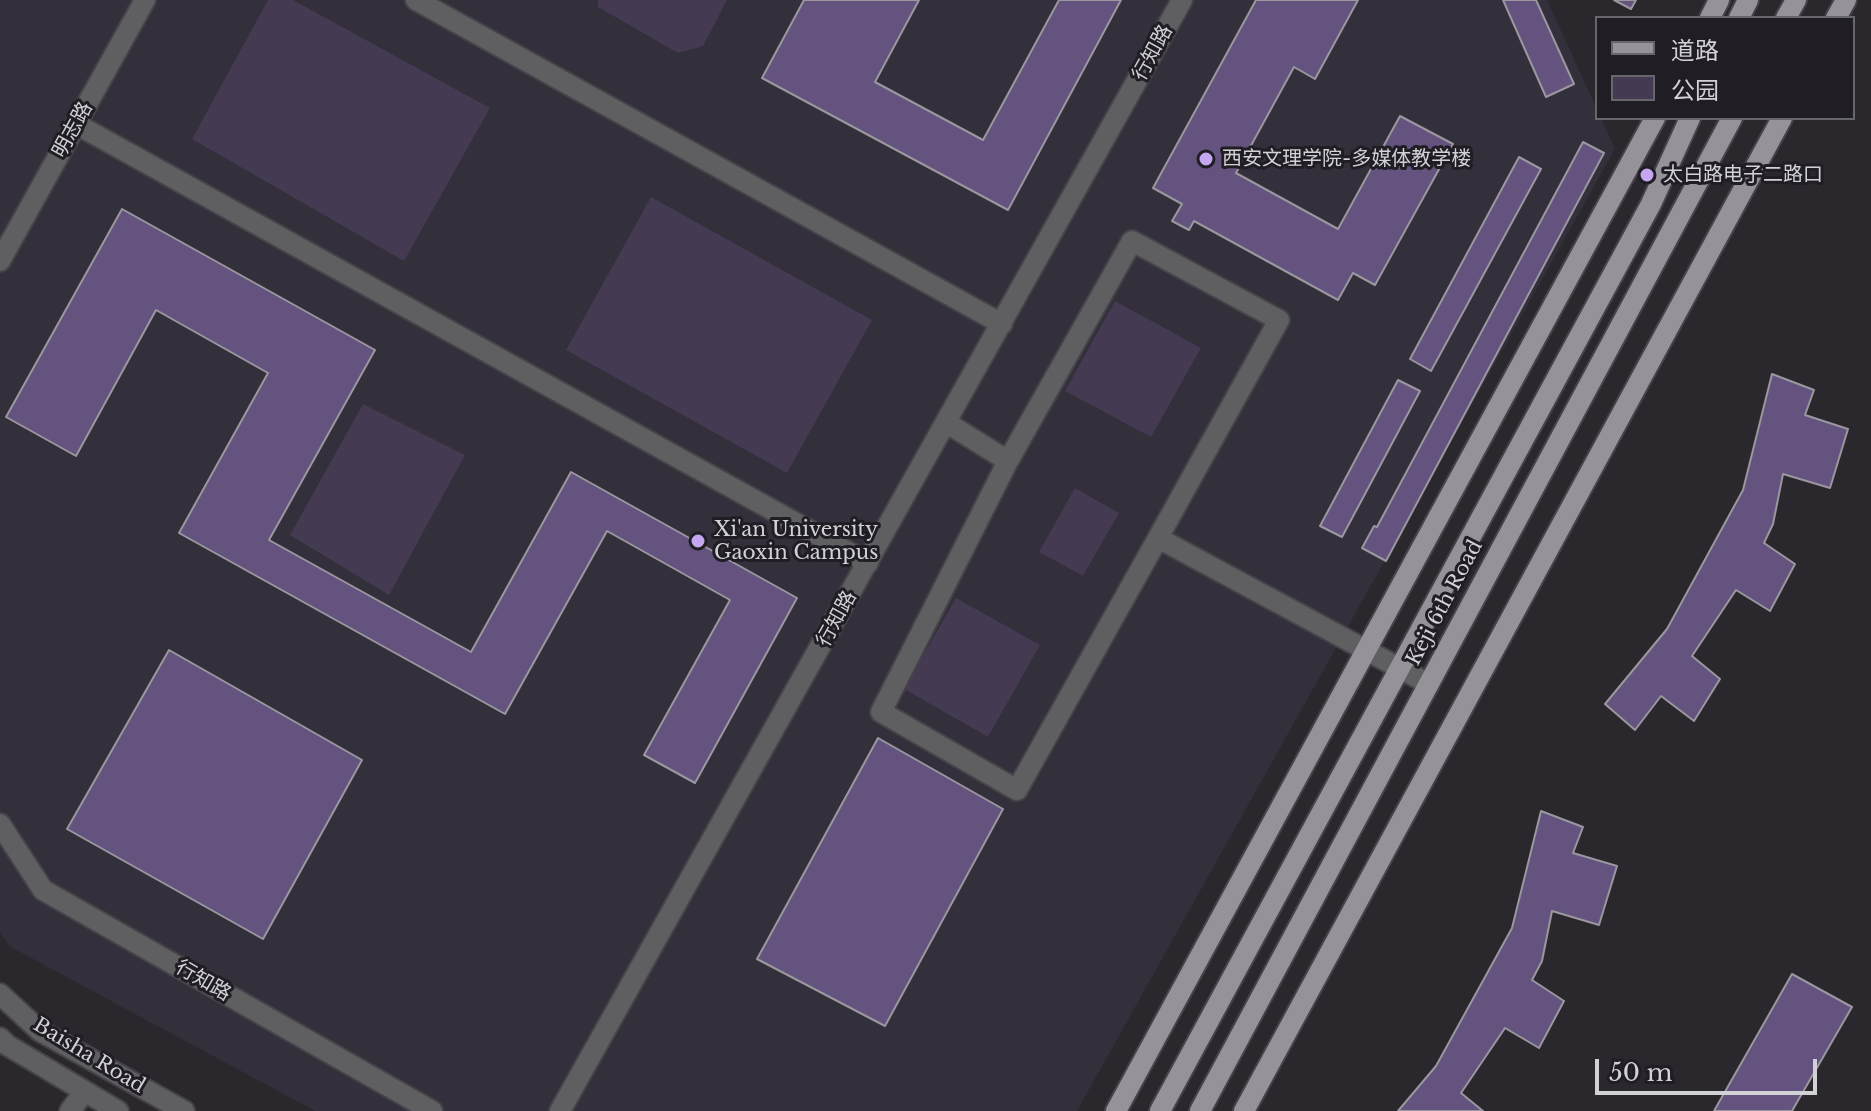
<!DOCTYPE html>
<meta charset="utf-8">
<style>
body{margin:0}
#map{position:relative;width:1871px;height:1111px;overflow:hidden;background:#2a272d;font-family:"Libre Baskerville","Noto Sans SC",serif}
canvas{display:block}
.legend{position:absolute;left:1595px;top:16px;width:260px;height:104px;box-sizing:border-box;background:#201e24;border:2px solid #67666b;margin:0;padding:10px 14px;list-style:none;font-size:24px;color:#d2d1d5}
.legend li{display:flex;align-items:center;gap:16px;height:40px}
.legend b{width:40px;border:2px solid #67666b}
.scale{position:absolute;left:1595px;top:1059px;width:222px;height:36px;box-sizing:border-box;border:4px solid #d2d1d5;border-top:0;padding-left:10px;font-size:24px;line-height:28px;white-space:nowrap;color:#d2d1d5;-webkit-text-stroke:6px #201e24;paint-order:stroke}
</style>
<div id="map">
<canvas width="1871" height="1111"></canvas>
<ul class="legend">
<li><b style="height:10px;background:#959399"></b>道路</li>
<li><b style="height:22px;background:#443a52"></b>公园</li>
</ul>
<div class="scale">50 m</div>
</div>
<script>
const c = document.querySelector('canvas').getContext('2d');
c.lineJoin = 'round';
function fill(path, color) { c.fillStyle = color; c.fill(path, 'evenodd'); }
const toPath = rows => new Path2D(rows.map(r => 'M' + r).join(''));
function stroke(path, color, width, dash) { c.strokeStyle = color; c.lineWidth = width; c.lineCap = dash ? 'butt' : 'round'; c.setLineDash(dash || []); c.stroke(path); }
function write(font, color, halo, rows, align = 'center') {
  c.font = font + ' "Libre Baskerville","Noto Sans SC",serif'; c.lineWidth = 6; c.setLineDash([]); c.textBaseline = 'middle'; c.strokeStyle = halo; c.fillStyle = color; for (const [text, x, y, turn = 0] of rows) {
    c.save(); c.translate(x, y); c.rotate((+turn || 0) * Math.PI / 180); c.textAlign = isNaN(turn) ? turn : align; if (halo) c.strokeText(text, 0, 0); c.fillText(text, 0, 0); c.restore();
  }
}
fill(toPath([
 [0,0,1547,0,1597,109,1597,118,1601,118,1615,149,1077,1111,315,1111,9,946,0,933]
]), '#332f3b');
fill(toPath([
 [268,0,293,0,490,108,404,261,192,139],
 [598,0,727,0,703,46,678,53,598,7],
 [651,197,872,320,787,473,566,350],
 [1115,301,1201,348,1151,437,1065,391],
 [363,404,465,455,389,595,290,535],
 [1075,488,1119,513,1083,576,1039,552],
 [956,598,1040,645,988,737,904,689]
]), '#443a52');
const building = toPath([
 [804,0,919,0,875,82,983,140,1059,0,1121,0,1008,210,762,78,804,0],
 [1256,0,1358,0,1315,79,1294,67,1236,173,1338,229,1400,116,1453,144,1375,285,1353,273,1338,300,1194,221,1189,230,1172,221,1182,204,1153,188,1256,0],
 [1503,0,1536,0,1574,84,1546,97,1503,0],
 [1614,0,1636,0,1631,9,1614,0],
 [1583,142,1604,153,1386,561,1362,548,1374,526,1377,527,1583,142],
 [1519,157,1541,169,1431,371,1410,359,1519,157],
 [122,209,375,350,269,540,471,652,571,472,797,598,695,783,644,755,730,600,607,531,505,714,179,533,268,373,156,310,76,456,6,417,122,209],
 [1772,374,1814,390,1805,415,1848,429,1830,488,1783,474,1773,524,1764,543,1795,564,1770,611,1736,590,1692,656,1720,679,1694,721,1661,696,1635,730,1605,704,1667,629,1743,490,1772,374],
 [1398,380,1420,391,1342,537,1320,526,1398,380],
 [169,650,362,760,263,939,67,829,169,650],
 [878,738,1003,809,885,1026,757,959,878,738],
 [1541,811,1583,827,1573,853,1617,866,1599,925,1552,911,1542,961,1532,980,1564,1001,1539,1048,1505,1028,1461,1093,1483,1111,1398,1111,1436,1066,1512,928,1541,811],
 [1792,974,1852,1007,1792,1111,1714,1111,1792,974]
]);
fill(building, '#64537e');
stroke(building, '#9a979f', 2);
const minor = toPath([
 [416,0,1002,324],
 [76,124,868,563],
 [0,261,145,0],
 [947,423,1008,461],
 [1158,538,1017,790,881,712,1008,461,1132,241,1279,320,1158,538,1429,684],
 [0,824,43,890,432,1111],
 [0,994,40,1031,184,1111],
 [0,1038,7,1045,118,1111],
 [70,1111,84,1092],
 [560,1111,1182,0]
]);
const major = toPath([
 [1710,18,1719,0],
 [1739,18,1748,0],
 [1786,18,1796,0],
 [1836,18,1846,0],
 [1116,1111,1655,118],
 [1160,1111,1651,204,1690,118],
 [1200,1111,1732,118],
 [1244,1111,1782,118]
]);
stroke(minor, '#454248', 24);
stroke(major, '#454248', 24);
stroke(minor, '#5f5e61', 20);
stroke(major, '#959399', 20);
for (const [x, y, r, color] of [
 [1206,159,8,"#c5a7f1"],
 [1647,175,8,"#c5a7f1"],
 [698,541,8,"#c5a7f1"]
]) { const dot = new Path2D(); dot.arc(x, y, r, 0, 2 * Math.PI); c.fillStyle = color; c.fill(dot); stroke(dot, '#201e24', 3); }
write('20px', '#d2d1d5', '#201e24', [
 ["行知路",1153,53,-61],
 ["明志路",73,130,-61],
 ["Keji 6th Road",1445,603,-62],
 ["行知路",837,619,-61],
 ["行知路",203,981,30],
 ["Baisha Road",89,1056,31]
]);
write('20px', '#d2d1d5', '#201e24', [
 ["西安文理学院-多媒体教学楼",1222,159],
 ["太白路电子二路口",1663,175],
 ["Xi'an University",714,530],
 ["Gaoxin Campus",714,553]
], 'left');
</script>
